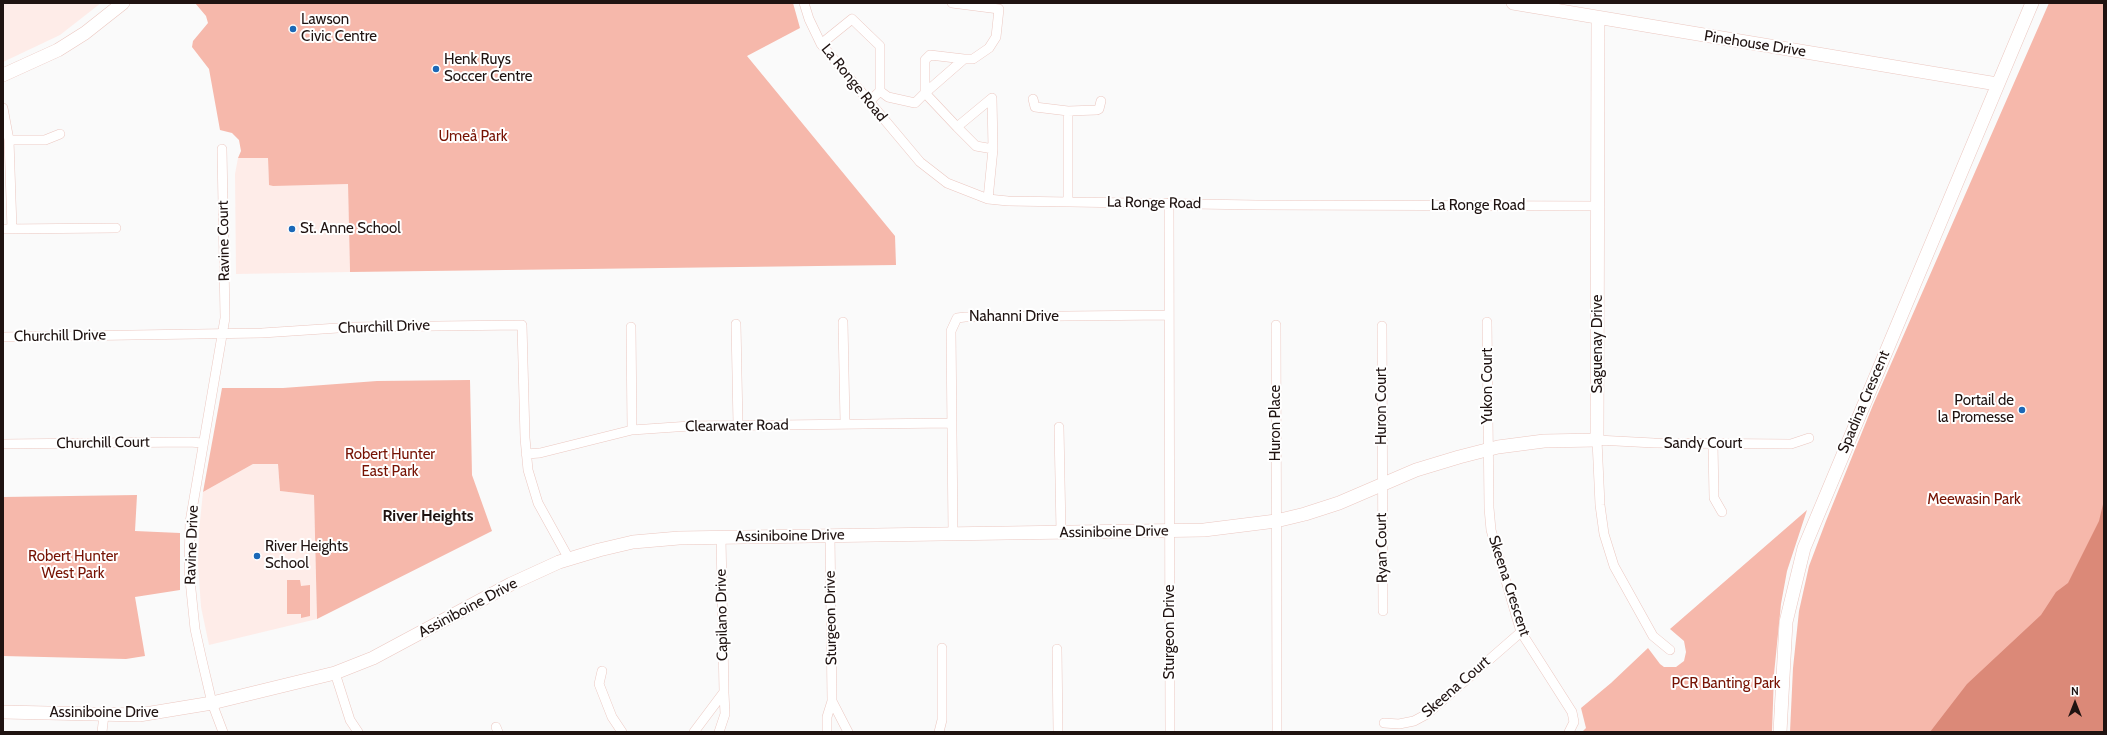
<!DOCTYPE html>
<meta charset="utf-8">
<style>
body{margin:0}
#map{position:relative;width:2107px;height:735px;overflow:hidden;background:#fafafa;font-family:Cabin,sans-serif}
canvas{display:block}
.frame{position:absolute;inset:0;border:4px solid #1f1311;pointer-events:none}
.north{position:absolute;left:2055px;top:683px;width:40px;height:40px;-webkit-text-stroke:3px #fff;paint-order:stroke;rotate:0deg;font-size:11px;font-weight:700;line-height:16px;text-align:center;color:#1f1311}
.north::after{content:'';display:block;margin:auto;width:14px;height:18px;background:#1f1311;clip-path:polygon(50% 0,100% 100%,50% 72%,0 100%)}
</style>
<div id="map">
<canvas width="2107" height="735"></canvas>
<div class="frame"></div>
<div class="north">N</div>
</div>
<script>
const c = document.querySelector('canvas').getContext('2d');
c.lineJoin = 'round';
function fill(path, color) { c.fillStyle = color; c.fill(path, 'evenodd'); }
const toPath = rows => new Path2D(rows.map(r => 'M' + r).join(''));
function stroke(path, color, width, dash) { c.strokeStyle = color; c.lineWidth = width; c.lineCap = dash ? 'butt' : 'round'; c.setLineDash(dash || []); c.stroke(path); }
function write(font, color, halo, rows, align = 'center') {
  c.font = font + ' Cabin,sans-serif'; c.lineWidth = 4; c.setLineDash([]); c.textBaseline = 'middle'; c.strokeStyle = halo; c.fillStyle = color; for (const [text, x, y, turn = 0] of rows) {
    c.save(); c.translate(x, y); c.rotate((+turn || 0) * Math.PI / 180); c.textAlign = isNaN(turn) ? turn : align; if (halo) c.strokeText(text, 0, 0); c.fillText(text, 0, 0); c.restore();
  }
}
fill(toPath([
 [3,3,101,3,60,35,3,62],
 [238,158,268,158,269,185,348,184,350,272,236,274,235,174],
 [253,464,278,464,280,491,314,495,317,619,209,645,201,607,198,564,199,531,203,492]
]), '#feece8');
fill(toPath([
 [195,3,793,3,800,28,747,56,895,236,896,265,350,272,348,184,273,186,269,185,268,158,238,158,241,151,239,140,232,133,220,130,209,69,192,47,193,41,208,23,206,16],
 [2049,3,2104,3,2104,533,2069,593,1945,732,1790,732,1793,668,1799,611,1809,566,1826,521,1873,405],
 [470,380,472,475,492,531,317,619,314,495,280,491,278,464,253,464,203,492,222,388,283,388,377,381],
 [137,495,135,531,180,533,180,590,135,597,145,656,126,659,3,656,3,497],
 [1807,510,1787,571,1781,604,1774,674,1772,732,1582,732,1586,728,1581,708,1611,683,1648,648,1660,664,1664,667,1676,667,1684,661,1686,652,1684,641,1670,629],
 [287,580,300,580,301,586,310,585,310,616,301,618,301,614,287,614]
]), '#f6b8ab');
fill(toPath([
 [2104,500,2104,732,1930,732,1967,684,2041,615,2056,592,2068,583,2099,521]
]), '#db8978');
const street = toPath([
 [804,3,809,19,821,44,920,162,947,183,988,199,1008,201,1257,205,1598,206],
 [952,3,999,9,996,37,989,48,973,59,964,59],
 [821,44,852,19,880,46,880,91,869,102],
 [880,91,888,97,915,103,925,93,925,60,930,55,964,59,925,93,957,127,976,146,993,149,992,98,957,127],
 [1033,99,1035,107,1068,111,1097,110,1099,109,1101,101],
 [3,108,9,140,12,229],
 [1068,111,1068,202],
 [9,140,45,140,60,134],
 [222,149,225,318,190,522,189,570,195,629,201,656,212,703,223,732],
 [988,199,993,149],
 [1169,203,1170,732],
 [3,229,116,228],
 [843,322,845,423],
 [1487,322,1489,508,1491,530,1521,632,1572,712,1574,722,1569,732],
 [736,324,738,425],
 [1276,325,1277,732],
 [1382,326,1383,611],
 [631,327,632,430],
 [3,337,262,333,353,327,522,325,525,438,528,470,538,503,569,559],
 [1059,427,1061,532],
 [3,444,189,442,203,443],
 [1713,444,1714,498,1722,512],
 [526,454,540,453,632,430,690,426,952,423],
 [953,533,951,331,957,318,965,317,1169,315],
 [830,535,832,701,848,732],
 [1057,649,1058,732],
 [1670,650,1653,636,1614,566,1604,534,1600,505,1597,440,1654,443,1791,444,1809,438],
 [602,671,599,684,612,717,622,732],
 [335,673,350,720,358,732],
 [1384,723,1399,724,1414,721,1427,714,1521,632],
 [496,727,498,732],
 [102,732,104,715],
 [694,732,724,692,721,538],
 [719,732,725,714,724,693],
 [827,732,827,717,832,701],
 [939,732,942,720,942,648]
]);
const secondary = toPath([
 [1513,3,1997,84],
 [3,75,58,50,85,33,123,3],
 [3,712,139,715,212,703,335,673,373,658,511,584,559,562,599,550,633,542,679,538,1204,530,1276,521,1305,514,1339,503,1416,470,1459,457,1498,447,1544,441,1597,440,1598,18],
 [1780,732,1786,622,1804,548,2032,3]
]);
stroke(street, '#ebc7c0', 10);
stroke(secondary, '#ebc7c0', 14);
stroke(street, '#fff', 9);
stroke(secondary, '#fff', 13);
for (const [x, y, r, color] of [
 [293,29,4,"#1b68b7"],
 [436,69,4,"#1b68b7"],
 [292,229,4,"#1b68b7"],
 [2022,410,4,"#1b68b7"],
 [257,556,4,"#1b68b7"]
]) { const dot = new Path2D(); dot.arc(x, y, r, 0, 2 * Math.PI); c.fillStyle = color; c.fill(dot); stroke(dot, '#fff', 1.5); }
write('15px', '#1f1311', '#fff', [
 ["Lawson",301,20],
 ["Civic Centre",301,37],
 ["Henk Ruys",444,60],
 ["Soccer Centre",444,77],
 ["St. Anne School",300,229],
 ["Portail de",2014,401,"right"],
 ["la Promesse",2014,418,"right"],
 ["River Heights",265,547],
 ["School",265,564]
], 'left');
write('15px', '#1f1311', '#fff', [
 ["Pinehouse Drive",1755,44,9],
 ["La Ronge Road",854,83,51],
 ["La Ronge Road",1154,203,1],
 ["La Ronge Road",1478,206],
 ["Ravine Court",224,241,-91],
 ["Nahanni Drive",1014,317],
 ["Churchill Drive",384,327,-2],
 ["Churchill Drive",60,336,-1],
 ["Saguenay Drive",1598,344,-90],
 ["Yukon Court",1488,386,-90],
 ["Spadina Crescent",1864,402,-67],
 ["Huron Court",1382,406,-90],
 ["Huron Place",1276,423,-90],
 ["Clearwater Road",737,426,-1],
 ["Churchill Court",103,443,-1],
 ["Sandy Court",1703,444],
 ["Assiniboine Drive",1114,532,-1],
 ["Assiniboine Drive",790,536,-1],
 ["Ravine Drive",192,545,-88],
 ["Ryan Court",1382,548,-91],
 ["Skeena Crescent",1509,586,72],
 ["Assiniboine Drive",468,608,-28],
 ["Capilano Drive",722,615,-91],
 ["Sturgeon Drive",831,618,-91],
 ["Sturgeon Drive",1170,632,-90],
 ["Skeena Court",1456,687,-41],
 ["Assiniboine Drive",104,713]
]);
write('15px', '#761203', '#fff', [
 ["Umeå Park",473,137],
 ["Robert Hunter",390,455],
 ["East Park",390,472],
 ["Meewasin Park",1974,500],
 ["Robert Hunter",73,557],
 ["West Park",73,574],
 ["PCR Banting Park",1726,684]
]);
write('bold 16px', '#1f1311', '#fff', [
 ["River Heights",428,516]
]);
</script>
